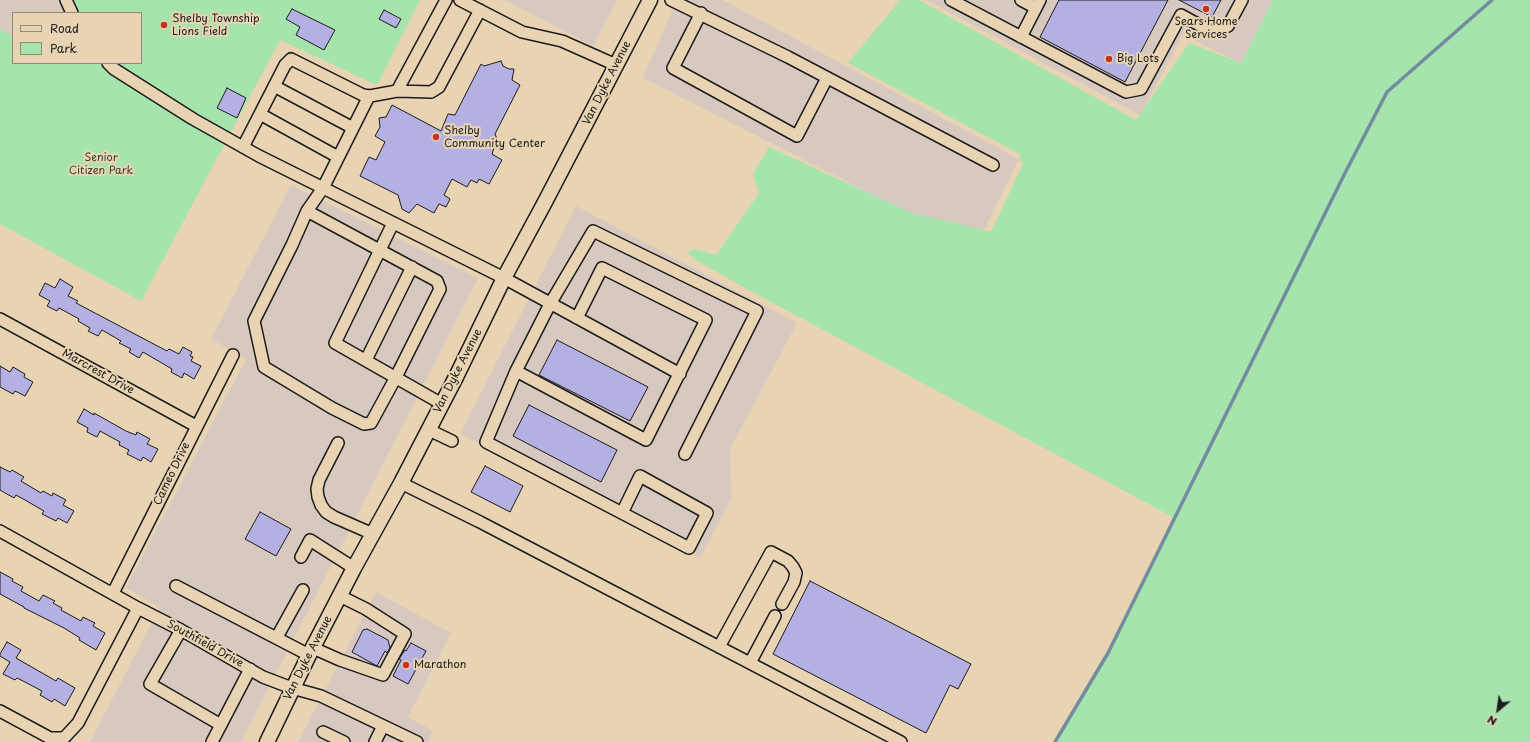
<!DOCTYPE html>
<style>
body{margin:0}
#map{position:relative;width:1530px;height:742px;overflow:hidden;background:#e8d4b2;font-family:"Playpen Sans",sans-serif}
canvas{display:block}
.legend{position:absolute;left:12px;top:12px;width:130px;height:52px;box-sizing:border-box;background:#e8d4b2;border:1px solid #968a76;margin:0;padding:5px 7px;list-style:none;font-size:12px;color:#1c1c1c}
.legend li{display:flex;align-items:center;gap:8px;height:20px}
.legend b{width:20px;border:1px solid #968a76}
.north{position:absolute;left:1478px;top:690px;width:40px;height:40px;-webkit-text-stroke:3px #e8d4b2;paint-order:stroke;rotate:209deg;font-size:11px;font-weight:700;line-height:16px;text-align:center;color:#1c1c1c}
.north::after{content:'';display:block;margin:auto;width:14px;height:18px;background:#1c1c1c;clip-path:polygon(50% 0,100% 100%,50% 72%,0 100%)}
</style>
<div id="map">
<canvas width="1530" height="742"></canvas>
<ul class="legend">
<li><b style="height:5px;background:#e8d4b2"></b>Road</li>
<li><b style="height:11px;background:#a5e4ac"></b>Park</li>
</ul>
<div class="north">N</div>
</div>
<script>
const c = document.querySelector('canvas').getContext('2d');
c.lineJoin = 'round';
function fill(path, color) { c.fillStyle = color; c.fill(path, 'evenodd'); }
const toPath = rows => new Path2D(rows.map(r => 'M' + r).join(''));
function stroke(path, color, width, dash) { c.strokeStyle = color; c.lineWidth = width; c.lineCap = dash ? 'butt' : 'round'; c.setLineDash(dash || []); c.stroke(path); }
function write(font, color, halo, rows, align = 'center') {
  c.font = font + ' "Playpen Sans",sans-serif'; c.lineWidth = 4; c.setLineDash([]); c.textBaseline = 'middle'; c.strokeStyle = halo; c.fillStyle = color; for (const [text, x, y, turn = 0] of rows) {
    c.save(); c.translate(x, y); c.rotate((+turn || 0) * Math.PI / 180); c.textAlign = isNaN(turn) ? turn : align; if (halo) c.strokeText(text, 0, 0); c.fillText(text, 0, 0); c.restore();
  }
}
fill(toPath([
 [0,0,69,0,61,13,13,13,13,36,0,29],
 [505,0,617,0,593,46],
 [677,0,723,0,1019,159,976,247,643,78],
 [926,0,1273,0,1241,63,1183,35,1140,115],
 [291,185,478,278,241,742,90,742,160,607,126,588,246,359,211,339],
 [576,206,797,323,730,449,731,499,700,558,460,434],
 [376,592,451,633,408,717,433,731,428,742,298,742]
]), '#d8c9c0');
fill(toPath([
 [69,0,420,0,377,85,280,40,141,301,0,224,0,29,13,36,13,63,141,63,141,13,61,13],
 [900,0,919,0,1136,120,1189,43,1241,63,1273,0,1530,0,1530,742,1055,742,1108,653,1175,518,743,287,694,259,688,253,695,249,716,255,759,193,753,174,769,147,914,214,961,224,991,232,1023,164,1019,159,1020,154,848,63]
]), '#a5e4ac');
stroke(toPath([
 [1055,742,1108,653,1344,175,1387,92,1492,0]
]), '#738ca0', 3.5);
const building = toPath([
 [1059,0,1168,0,1125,82,1040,37,1059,0],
 [1179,0,1221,0,1212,17,1179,0],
 [292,9,335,30,324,50,296,35,300,27,286,19,292,9],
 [384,10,401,19,396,28,379,19,384,10],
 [501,61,503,66,509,69,514,69,512,80,520,85,495,134,497,139,492,154,502,160,489,184,479,179,477,183,471,180,467,187,452,179,444,195,450,199,446,207,439,204,434,213,417,204,409,213,402,209,398,195,360,176,369,157,376,160,385,142,375,136,380,127,379,118,386,117,392,105,441,131,448,114,455,115,481,64,484,66,501,61],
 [227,88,246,98,237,118,217,108,227,88],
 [60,279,73,287,68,296,78,301,76,303,167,351,169,349,179,354,183,347,192,352,190,356,193,357,191,361,201,366,194,379,184,373,182,378,171,372,172,369,143,352,139,358,129,352,131,349,119,343,121,341,102,330,98,336,88,331,90,328,78,321,79,319,59,308,57,311,47,306,50,301,39,295,45,283,55,288,60,279],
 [557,340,648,387,630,421,539,375,557,340],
 [0,366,10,372,13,367,25,374,24,377,33,382,25,396,15,391,13,394,0,387,0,366],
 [529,405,617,450,601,482,513,436,529,405],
 [84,409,94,415,94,413,126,431,136,435,137,432,150,439,147,444,158,449,151,462,143,457,141,461,127,454,129,450,119,445,120,442,100,431,97,437,87,432,88,428,77,422,84,409],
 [485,466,523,486,510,512,471,492,485,466],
 [0,467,10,472,12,470,24,477,21,481,41,493,43,491,52,496,53,493,66,500,63,505,74,511,67,523,58,518,56,521,42,514,44,511,25,500,16,495,14,498,0,490,0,467],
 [260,512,291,529,276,556,245,539,260,512],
 [0,572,13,579,12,581,23,587,21,591,39,601,43,595,55,601,53,603,62,608,61,610,81,621,83,617,95,623,93,626,105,633,96,650,79,640,80,638,64,628,24,608,24,607,0,594,0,572],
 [810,581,971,664,958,689,950,685,926,733,773,654,810,581],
 [367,629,388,640,390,648,387,653,385,651,377,666,352,652,363,630,367,629],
 [7,642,21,650,16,658,56,681,58,678,75,688,65,706,54,699,52,702,40,695,42,691,25,682,17,678,15,680,3,674,10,662,0,656,0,654,7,642],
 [411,643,426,651,408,684,393,676,401,660,399,659,405,650,406,651,411,643]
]);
fill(building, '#b4b0e2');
stroke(building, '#1c1c1c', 1);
const minor = toPath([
 [66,0,72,13],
 [446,0,397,91,431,92,439,87,480,10],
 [460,0,522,32,562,41,616,65],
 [671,0,788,57,993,165],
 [951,0,1126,92,1141,89,1181,15,1212,32,1228,26,1242,0],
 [1021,0,1036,8],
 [701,13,673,68,797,136,827,78],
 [1021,37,1040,0],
 [108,63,114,69,193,119,259,156,504,278,680,374],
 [274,86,353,128],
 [260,114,338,157],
 [243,147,285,65,291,59,363,95,370,96,397,91],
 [307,211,437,281,440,289,396,377,371,423,364,424,332,408,264,367,254,321,292,245,307,211,323,188,369,96],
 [393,223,335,343,442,404],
 [0,319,196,426],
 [366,360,412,267],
 [516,371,646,440,706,320,602,268,577,318],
 [429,430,452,441],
 [338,443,319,480,317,489,318,497,321,505,326,512,334,517,373,534],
 [401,483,480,522,901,742],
 [622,513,640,476,707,513,689,548,486,442,516,371,550,304,593,231,757,311,685,454],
 [0,531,138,608,181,630,263,677,292,688,321,696,417,742],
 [301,557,310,540,354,568],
 [176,586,309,655],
 [113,593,233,355],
 [181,630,150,684,221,725],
 [277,637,303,590],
 [719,647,771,552,788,561,793,567,796,573,794,582,782,604],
 [313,648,340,660,383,675,405,634,366,609,340,596],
 [750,663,775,616],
 [0,711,50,738,61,738,65,737,78,723,138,608],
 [323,732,344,742],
 [212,742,250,669],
 [375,742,383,726]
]);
const major = toPath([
 [267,742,309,655,354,568,401,483,456,377,504,278,545,202,650,0]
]);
stroke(minor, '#1c1c1c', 14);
stroke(major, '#1c1c1c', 17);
stroke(minor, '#e8d4b2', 11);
stroke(major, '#e8d4b2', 14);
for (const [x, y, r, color] of [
 [1206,9,4,"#c8321e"],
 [164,25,4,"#c8321e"],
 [1109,59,4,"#c8321e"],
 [436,137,4,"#c8321e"],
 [406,665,4,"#c8321e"]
]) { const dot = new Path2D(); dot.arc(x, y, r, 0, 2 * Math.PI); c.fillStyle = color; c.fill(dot); stroke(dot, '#e8d4b2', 1.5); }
write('11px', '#1c1c1c', '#e8d4b2', [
 ["Shelby Township",172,19],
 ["Lions Field",172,32],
 ["Sears Home",1206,22,"center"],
 ["Services",1206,35,"center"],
 ["Big Lots",1117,59],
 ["Shelby",444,131],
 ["Community Center",444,144],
 ["Marathon",414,665]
], 'left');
write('11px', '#1c1c1c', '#e8d4b2', [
 ["Van Dyke Avenue",607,83,-63],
 ["Van Dyke Avenue",458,371,-63],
 ["Marcrest Drive",98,372,29],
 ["Cameo Drive",172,474,-64],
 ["Southfield Drive",205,644,29],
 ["Van Dyke Avenue",308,658,-63]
]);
write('11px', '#374439', '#e8d4b2', [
 ["Senior",101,158],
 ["Citizen Park",101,171]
]);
</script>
